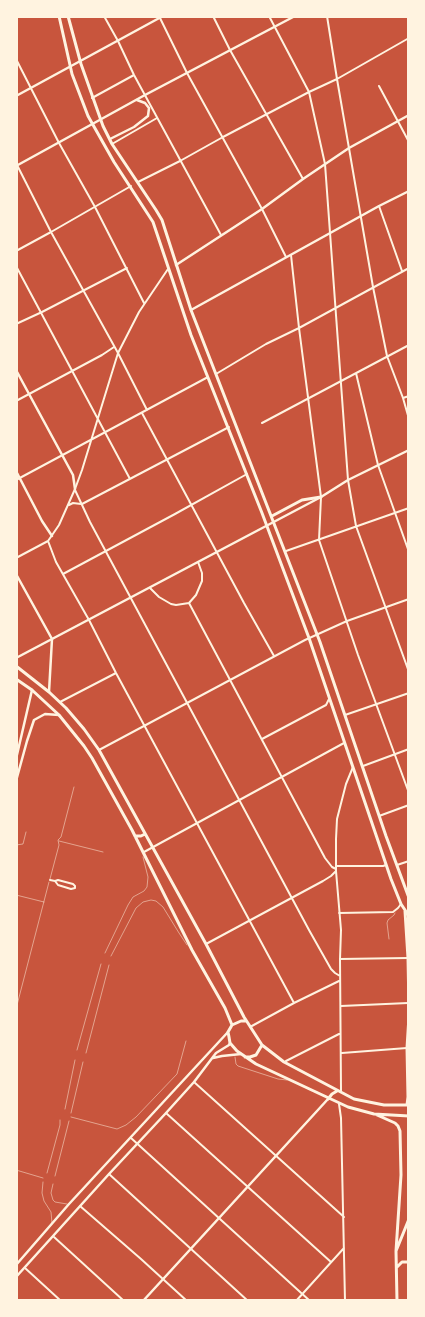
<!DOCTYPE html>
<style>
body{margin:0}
#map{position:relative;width:425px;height:1317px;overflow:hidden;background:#c8553d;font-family:"Noto Serif",serif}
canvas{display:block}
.frame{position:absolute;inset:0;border:18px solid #fff3e0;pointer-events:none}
</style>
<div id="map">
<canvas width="425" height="1317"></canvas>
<div class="frame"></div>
</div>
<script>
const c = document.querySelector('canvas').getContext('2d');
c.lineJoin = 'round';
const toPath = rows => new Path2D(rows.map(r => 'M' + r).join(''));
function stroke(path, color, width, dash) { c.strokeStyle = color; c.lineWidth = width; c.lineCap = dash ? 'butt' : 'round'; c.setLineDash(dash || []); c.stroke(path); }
stroke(toPath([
 [59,841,103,852],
 [16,845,23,844,26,832],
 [50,879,59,845,58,840,61,837,74,787],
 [16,895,44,902],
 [389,939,387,923,388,920,394,915,395,913],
 [105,953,128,905,133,897,144,891,147,887,148,877,143,857],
 [111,956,136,908,143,902,151,900,156,901,163,907,179,933,187,945],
 [16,1009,49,882],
 [77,1050,101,964],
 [86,1053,109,965],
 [235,1057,236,1064,238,1066,278,1079,287,1080],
 [65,1109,75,1060],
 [71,1113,83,1062],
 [71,1117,117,1129,126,1125,136,1117,177,1074,186,1041],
 [16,1170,43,1178],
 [47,1173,60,1125,60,1120],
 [55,1176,69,1121],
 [43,1182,42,1193,44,1201,51,1212,52,1223],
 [53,1184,51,1193,53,1200,55,1202,67,1204]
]), '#fff3e0', 0.5);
stroke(toPath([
 [104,16,118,41,134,75,221,235],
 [159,16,187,73,262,209,286,257],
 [213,16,230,50,303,179],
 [269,16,309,92,325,164,348,480,356,526,409,672],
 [327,16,337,79,373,287,387,356,403,398,409,419],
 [16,59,59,143,95,207,144,303],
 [379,86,409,142],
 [92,98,134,75],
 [112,144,157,118],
 [16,163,51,232,118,353,147,410],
 [138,182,180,161,223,137,309,92,337,79,409,38],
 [379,206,402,271],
 [16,251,51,232,131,186],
 [291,255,299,328,321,497,319,540,358,655,409,793],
 [16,266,130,479],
 [16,324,42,312,127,268],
 [356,373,378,465,409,552],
 [216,374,266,344,299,328,409,268],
 [403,398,409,396],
 [16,401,102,355,114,347],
 [142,413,244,603,274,656],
 [262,423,409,345],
 [16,480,208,377],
 [75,490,90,522,309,930,331,969,335,973,340,976],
 [82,504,229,427],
 [69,505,73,503,81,504],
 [48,541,56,562,89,620,116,673,294,1003],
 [286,551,409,508],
 [16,558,48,541,59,525,75,489,82,470,118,353,139,312,168,269],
 [63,574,175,514,247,474],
 [150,588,159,597,171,604,176,605,189,603,196,595,202,581,202,573,198,562],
 [189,603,325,858,332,867,336,869],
 [60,702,116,673],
 [345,715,409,693],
 [262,739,326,705,329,699],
 [99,750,305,640,347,621,409,599],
 [363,766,409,749],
 [379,816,409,805],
 [144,852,344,743],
 [397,865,409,861],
 [336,866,383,866,386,865],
 [50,880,55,881,58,885,71,889,75,888,75,886,73,884,58,880,55,881],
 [339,913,393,912,398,908,401,904],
 [206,944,323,881,331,876,336,871],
 [340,959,408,958],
 [341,1006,408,1003],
 [250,1027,294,1003,339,981],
 [342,1053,407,1048],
 [286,1061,339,1034],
 [194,1082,344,1217],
 [341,1091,340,959,341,930,336,871,336,839,337,819,346,784,353,767],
 [339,1104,341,1118,345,1301],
 [166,1113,331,1262],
 [131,1138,310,1301],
 [109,1174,248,1301],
 [80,1206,141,1259,187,1301],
 [54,1237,124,1301],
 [25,1268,61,1301],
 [296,1301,344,1248]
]), '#fff3e0', 2);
stroke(toPath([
 [110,139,134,127,148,116,149,108,145,103,137,100],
 [176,265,262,209,303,179,349,148,409,115],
 [191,310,379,206,409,191],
 [16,370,73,475,75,489],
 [16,471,42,521,52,536],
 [16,574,52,639,49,692],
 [143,1301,328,1099]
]), '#fff3e0', 2.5);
stroke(toPath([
 [16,96,163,16],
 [16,166,145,95,295,16],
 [16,658,321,497,348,480,409,450],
 [16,759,32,690],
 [16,781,27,741,34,720,45,714,59,715],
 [213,1058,222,1056,241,1054],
 [16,1265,69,1204,228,1032],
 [16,1277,109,1174,166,1113,194,1082,216,1053,229,1045,230,1043]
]), '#fff3e0', 2.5);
stroke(toPath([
 [59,16,72,74,88,116,114,162,153,222,191,335,262,513,309,638,391,879,401,904,409,916],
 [68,16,81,64,103,126,112,144,156,210,162,220,191,310,320,642,386,836,409,898],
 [272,516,302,500,321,497],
 [16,666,49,692,66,708,84,729,99,750,206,944,244,1017,262,1045,284,1062,354,1099,384,1105,409,1105],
 [16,679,32,690,59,715,84,746,92,758,132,830,192,950,225,1008,232,1025],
 [135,836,141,836,145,834],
 [405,911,408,958,409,1008],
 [246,1021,241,1021,232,1025,228,1032,229,1037,230,1043,237,1051,256,1064,348,1107,374,1114,409,1116],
 [245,1057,250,1057,256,1055,262,1045],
 [328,1099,332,1094,337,1091],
 [407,1105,408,1097,407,1048,409,1016],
 [377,1115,395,1123,398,1126,400,1131,401,1175,396,1251],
 [397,1267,402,1262,409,1262],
 [397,1301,396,1251,409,1219]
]), '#fff3e0', 3);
</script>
